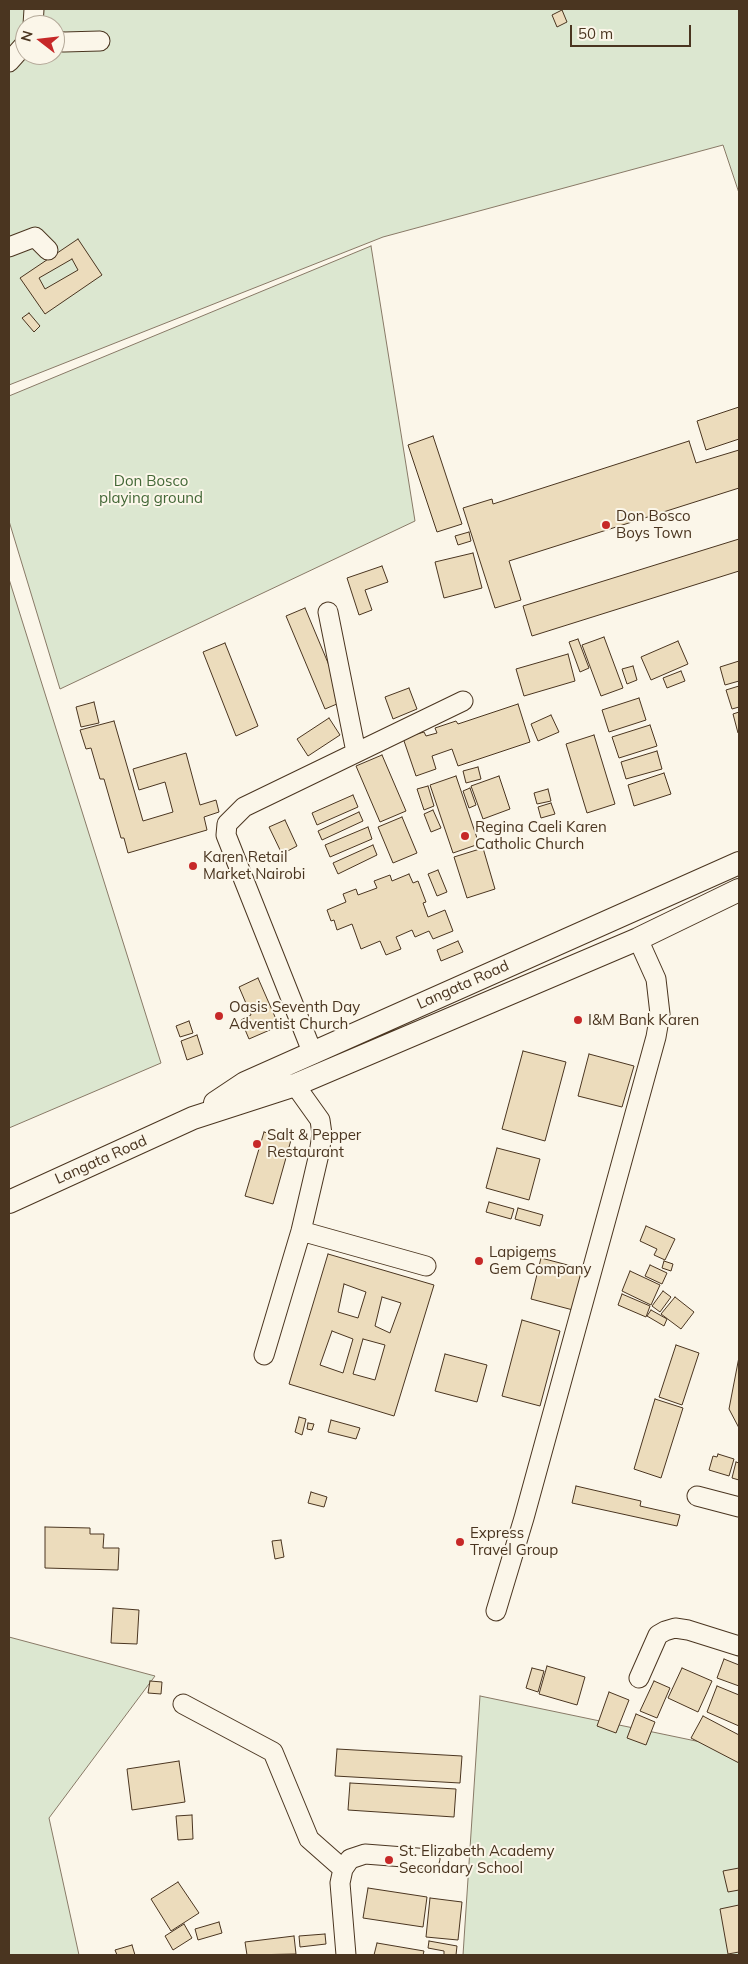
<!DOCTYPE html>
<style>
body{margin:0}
#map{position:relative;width:748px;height:1964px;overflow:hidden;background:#fbf6e9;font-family:Mulish,sans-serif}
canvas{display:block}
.frame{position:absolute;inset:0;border:10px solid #4a3520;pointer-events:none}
.north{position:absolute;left:15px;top:15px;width:50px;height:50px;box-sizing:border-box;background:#fbf6e9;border:1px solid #b4a999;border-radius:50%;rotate:286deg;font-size:14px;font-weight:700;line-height:20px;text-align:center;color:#4a3520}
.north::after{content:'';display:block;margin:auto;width:18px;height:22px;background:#c62828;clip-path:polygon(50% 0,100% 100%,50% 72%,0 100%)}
.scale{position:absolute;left:570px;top:25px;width:121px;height:22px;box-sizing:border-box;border:2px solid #4a3520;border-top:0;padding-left:6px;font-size:15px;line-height:18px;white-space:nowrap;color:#4a3520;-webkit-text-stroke:4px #fbf6e9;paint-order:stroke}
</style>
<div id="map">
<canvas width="748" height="1964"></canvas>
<div class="frame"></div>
<div class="north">N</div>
<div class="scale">50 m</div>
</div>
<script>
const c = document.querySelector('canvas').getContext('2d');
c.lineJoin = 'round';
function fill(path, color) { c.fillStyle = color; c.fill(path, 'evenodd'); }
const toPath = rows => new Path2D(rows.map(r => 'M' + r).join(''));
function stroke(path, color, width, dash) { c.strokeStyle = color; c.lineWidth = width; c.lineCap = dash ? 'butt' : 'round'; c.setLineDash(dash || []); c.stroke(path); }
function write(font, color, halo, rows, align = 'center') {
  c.font = font + ' Mulish,sans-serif'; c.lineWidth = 4; c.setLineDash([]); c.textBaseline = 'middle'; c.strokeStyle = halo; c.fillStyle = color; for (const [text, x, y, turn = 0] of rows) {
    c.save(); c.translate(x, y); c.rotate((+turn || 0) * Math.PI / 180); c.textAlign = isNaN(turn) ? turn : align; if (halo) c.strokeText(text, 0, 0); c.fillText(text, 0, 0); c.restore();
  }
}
const green = toPath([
 [9,9,739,9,739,193,723,145,383,237,9,385,9,9],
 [25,25,55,25,55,55,25,55,25,25],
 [371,246,415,521,60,689,9,521,9,396,371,246],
 [9,579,161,1063,9,1128,9,579],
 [9,1637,155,1676,49,1818,79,1955,9,1955,9,1637],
 [480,1696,739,1750,739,1955,463,1955,480,1696]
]);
fill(green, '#dce7d0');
stroke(green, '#887966', 1);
const building = toPath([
 [562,10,567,22,557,27,552,15,562,10],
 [78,239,102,275,45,314,20,278,78,239],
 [72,259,78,270,45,289,39,278,72,259],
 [29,313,40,326,34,332,22,318,29,313],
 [739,407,739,439,706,450,697,421,739,407],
 [433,436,462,524,437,532,408,445,433,436],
 [689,441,696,463,739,450,739,488,509,561,521,600,495,608,463,508,492,499,493,504,689,441],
 [469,532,471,541,458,545,455,536,469,532],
 [739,539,739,571,532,636,523,606,739,539],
 [473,553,482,588,444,598,435,562,473,553],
 [382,566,388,582,365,590,372,610,359,615,347,578,382,566],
 [305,608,344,701,325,709,286,616,305,608],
 [604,637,623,688,601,696,582,645,604,637],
 [578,639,589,668,580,672,569,642,578,639],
 [678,641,688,664,651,680,641,657,678,641],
 [225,643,258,726,236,736,203,652,225,643],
 [568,654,575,681,524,696,516,669,568,654],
 [739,661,739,681,725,685,720,667,739,661],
 [633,666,637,680,627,684,622,669,633,666],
 [681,671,685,681,667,688,663,678,681,671],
 [739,686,739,707,732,709,726,690,739,686],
 [409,688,417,709,393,719,385,697,409,688],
 [639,698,646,720,609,732,602,710,639,698],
 [94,702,99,723,81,727,76,707,94,702],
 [518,704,530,742,458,766,452,749,432,756,436,769,416,776,403,738,424,732,426,736,437,733,435,728,456,721,458,724,518,704],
 [739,712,739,733,738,733,733,714,739,712],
 [551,715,559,732,538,741,531,724,551,715],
 [329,718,340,735,308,756,297,739,329,718],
 [114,721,143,821,173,812,165,782,139,790,133,769,186,753,200,805,216,800,219,812,204,817,207,830,128,853,124,838,121,838,104,779,100,779,91,748,86,749,80,730,114,721],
 [650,725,657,746,619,758,612,737,650,725],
 [594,735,615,804,587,813,566,744,594,735],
 [657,751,662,769,626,779,621,762,657,751],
 [382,755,406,811,380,822,356,766,382,755],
 [478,767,481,779,466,783,463,771,478,767],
 [664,773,671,794,634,806,628,785,664,773],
 [456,776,479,844,453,853,430,785,456,776],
 [499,776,510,809,483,819,471,786,499,776],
 [428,786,434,806,424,810,417,789,428,786],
 [470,788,476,805,469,808,463,791,470,788],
 [548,789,551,801,537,804,534,793,548,789],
 [353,795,358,807,317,825,312,813,353,795],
 [551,803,555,814,541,818,538,807,551,803],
 [433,810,441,828,431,832,424,814,433,810],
 [359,812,363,821,322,840,318,831,359,812],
 [402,817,417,853,393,863,378,827,402,817],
 [285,820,297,846,282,854,269,827,285,820],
 [368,827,372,839,330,857,325,845,368,827],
 [373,845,377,855,338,874,333,863,373,845],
 [483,848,495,889,467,898,454,857,483,848],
 [438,870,447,892,437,896,428,874,438,870],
 [409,874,413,883,418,881,426,902,423,903,428,917,445,910,453,931,433,939,429,931,415,937,412,930,396,937,401,949,386,955,380,941,361,949,352,924,337,930,334,920,331,921,327,910,346,902,343,894,356,889,358,895,377,888,374,881,390,875,392,881,409,874],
 [458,941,463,952,441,961,437,950,458,941],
 [258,978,279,1026,249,1039,241,1020,251,1015,239,987,258,978],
 [189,1021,193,1033,180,1037,176,1026,189,1021],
 [197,1035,203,1054,187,1060,181,1041,197,1035],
 [523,1051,566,1062,545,1141,502,1129,523,1051],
 [589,1054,634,1066,622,1107,578,1096,589,1054],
 [264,1132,291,1140,273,1204,245,1196,264,1132],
 [497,1148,540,1159,529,1200,486,1188,497,1148],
 [489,1202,514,1209,511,1219,486,1212,489,1202],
 [518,1208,543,1215,540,1226,515,1219,518,1208],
 [646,1226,675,1239,665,1260,654,1255,657,1249,640,1241,646,1226],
 [328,1254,434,1285,394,1416,289,1384,328,1254],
 [344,1284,366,1292,358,1318,338,1312,344,1284],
 [382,1297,401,1303,390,1333,375,1326,382,1297],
 [332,1331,353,1339,343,1373,320,1365,332,1331],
 [363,1339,385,1345,375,1380,353,1374,363,1339],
 [541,1258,583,1269,573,1310,531,1299,541,1258],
 [664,1261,673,1264,671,1271,662,1268,664,1261],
 [650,1265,667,1273,662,1284,645,1276,650,1265],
 [630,1271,660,1285,651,1305,622,1291,630,1271],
 [663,1291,671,1297,660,1312,652,1306,663,1291],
 [622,1294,650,1306,646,1317,618,1305,622,1294],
 [675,1297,694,1312,681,1329,661,1314,675,1297],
 [651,1310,667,1319,664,1326,647,1316,651,1310],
 [522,1320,560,1331,540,1406,502,1396,522,1320],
 [676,1345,699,1353,682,1405,659,1397,676,1345],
 [445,1354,487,1365,477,1402,435,1391,445,1354],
 [739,1357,739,1428,729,1409,739,1357],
 [655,1399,683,1408,661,1478,634,1469,655,1399],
 [299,1417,306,1419,302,1435,295,1432,299,1417],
 [331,1420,360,1428,356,1439,328,1432,331,1420],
 [308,1423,314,1424,312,1430,307,1429,308,1423],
 [718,1454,734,1459,729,1476,709,1470,713,1456,717,1457,718,1454],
 [736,1462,739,1463,739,1480,732,1478,736,1462],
 [576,1486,641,1501,640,1506,680,1515,677,1526,572,1503,576,1486],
 [311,1492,327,1497,324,1507,308,1503,311,1492],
 [45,1527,90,1528,90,1534,104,1534,103,1548,119,1548,118,1570,45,1568,45,1527],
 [281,1540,284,1557,275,1559,272,1541,281,1540],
 [113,1608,139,1610,137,1644,111,1643,113,1608],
 [724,1659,739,1665,739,1686,717,1678,724,1659],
 [547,1666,585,1677,577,1705,539,1694,547,1666],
 [532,1668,544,1671,538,1692,526,1688,532,1668],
 [682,1668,712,1681,698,1712,668,1698,682,1668],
 [150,1681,162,1682,161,1694,148,1693,150,1681],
 [654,1681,670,1688,657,1718,640,1711,654,1681],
 [717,1686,739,1695,739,1726,707,1712,717,1686],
 [609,1692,629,1700,616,1733,597,1726,609,1692],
 [636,1714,655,1722,646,1745,627,1738,636,1714],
 [703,1716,739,1735,739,1763,691,1738,703,1716],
 [337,1749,462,1756,460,1783,335,1776,337,1749],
 [179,1761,185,1802,132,1810,127,1769,179,1761],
 [350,1783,456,1789,454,1817,348,1810,350,1783],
 [192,1815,193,1839,178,1840,176,1816,192,1815],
 [739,1868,739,1890,728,1892,723,1871,739,1868],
 [178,1882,199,1913,171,1931,151,1899,178,1882],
 [368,1888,427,1897,423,1927,363,1918,368,1888],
 [430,1898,462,1902,458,1940,426,1937,430,1898],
 [739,1905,739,1952,728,1954,720,1909,739,1905],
 [219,1922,222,1933,198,1940,195,1929,219,1922],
 [184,1924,192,1938,173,1950,165,1936,184,1924],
 [325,1934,326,1944,300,1947,299,1936,325,1934],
 [294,1936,296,1954,247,1955,245,1942,294,1936],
 [429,1941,457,1946,456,1955,444,1955,444,1951,428,1948,429,1941],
 [377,1943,424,1951,423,1955,374,1955,377,1943],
 [132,1945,135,1955,117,1955,115,1950,132,1945]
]);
fill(building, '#ecdcbc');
stroke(building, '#4a3520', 1);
const minor = toPath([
 [33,25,34,9],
 [55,41,64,42,100,41],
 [9,62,25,44],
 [9,247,35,237,48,250],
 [328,612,356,752],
 [313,1054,226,835,227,824,244,807,463,701],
 [301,1231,426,1266],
 [264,1355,301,1231,319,1154,322,1134,320,1120,295,1085],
 [697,1496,739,1507],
 [496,1611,524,1518,656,1037,660,1014,656,979,638,939],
 [639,1678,658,1635,665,1631,675,1628,688,1630,739,1646],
 [183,1704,273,1752,309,1839,343,1869],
 [346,1955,340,1883,343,1869,350,1859,365,1854,430,1859]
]);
const major = toPath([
 [215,1103,245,1083,739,863],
 [9,1202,193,1118,295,1085,638,939,739,890]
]);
stroke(minor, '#4a3520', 21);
stroke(major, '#4a3520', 24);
stroke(minor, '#fbf6e9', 19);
stroke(major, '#fbf6e9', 22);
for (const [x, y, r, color] of [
 [606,525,5,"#c62828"],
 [465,836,5,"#c62828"],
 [193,866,5,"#c62828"],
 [219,1016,5,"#c62828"],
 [578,1020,5,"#c62828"],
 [257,1144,5,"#c62828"],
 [479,1261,5,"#c62828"],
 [460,1542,5,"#c62828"],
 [389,1860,5,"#c62828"]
]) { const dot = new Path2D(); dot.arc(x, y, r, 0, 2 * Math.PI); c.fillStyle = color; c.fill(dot); stroke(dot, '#fbf6e9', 2); }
write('15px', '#436837', '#fbf6e9', [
 ["Don Bosco",151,481],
 ["playing ground",151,498]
]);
write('15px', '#4a3520', '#fbf6e9', [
 ["Don Bosco",616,516],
 ["Boys Town",616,533],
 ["Regina Caeli Karen",475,827],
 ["Catholic Church",475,844],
 ["Karen Retail",203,857],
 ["Market Nairobi",203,874],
 ["Oasis Seventh Day",229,1007],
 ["Adventist Church",229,1024],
 ["I&M Bank Karen",588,1020],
 ["Salt & Pepper",267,1135],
 ["Restaurant",267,1152],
 ["Lapigems",489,1252],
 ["Gem Company",489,1269],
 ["Express",470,1533],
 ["Travel Group",470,1550],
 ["St. Elizabeth Academy",399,1851],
 ["Secondary School",399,1868]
], 'left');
write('15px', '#4a3520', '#fbf6e9', [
 ["Langata Road",463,985,-24],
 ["Langata Road",101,1160,-24]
]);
</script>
